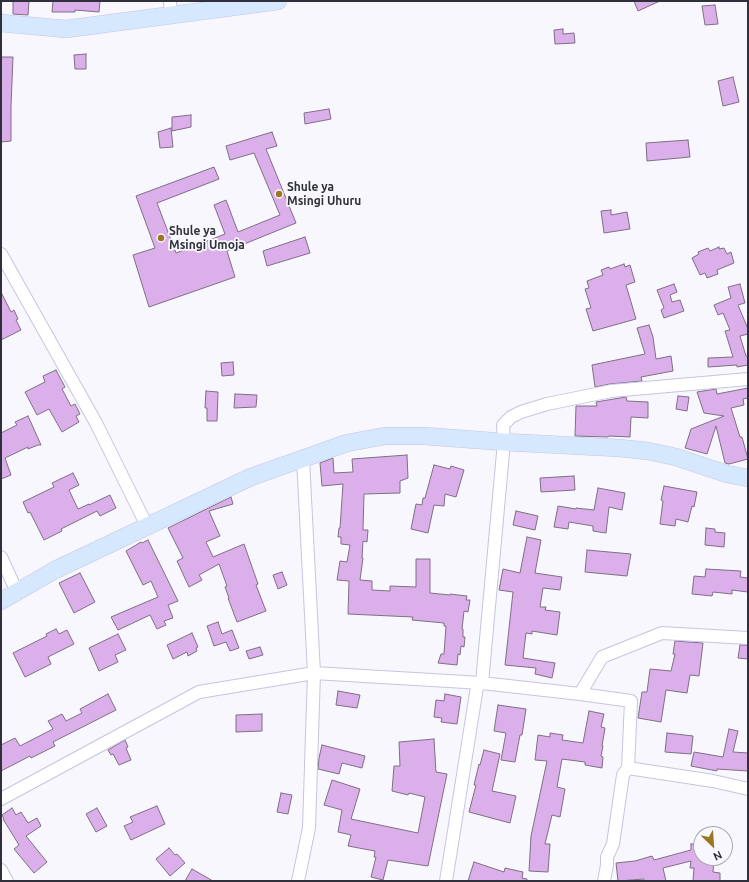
<!DOCTYPE html>
<style>
body{margin:0}
#map{position:relative;width:749px;height:882px;overflow:hidden;background:#f7f7fd;font-family:Ubuntu,sans-serif}
canvas{display:block}
.frame{position:absolute;inset:0;border:2px solid #30303c;pointer-events:none}
.north{position:absolute;left:693px;top:826px;width:40px;height:40px;box-sizing:border-box;background:#f7f7fd;border:1px solid #a7a7b0;border-radius:50%;rotate:155deg;font-size:11px;font-weight:700;line-height:16px;text-align:center;color:#30303c}
.north::after{content:'';display:block;margin:auto;width:14px;height:18px;background:#9a7721;clip-path:polygon(50% 0,100% 100%,50% 72%,0 100%)}
</style>
<div id="map">
<canvas width="749" height="882"></canvas>
<div class="frame"></div>
<div class="north">N</div>
</div>
<script>
const c = document.querySelector('canvas').getContext('2d');
c.lineJoin = 'round';
function fill(path, color) { c.fillStyle = color; c.fill(path, 'evenodd'); }
const toPath = rows => new Path2D(rows.map(r => 'M' + r).join(''));
function stroke(path, color, width, dash) { c.strokeStyle = color; c.lineWidth = width; c.lineCap = dash ? 'butt' : 'round'; c.setLineDash(dash || []); c.stroke(path); }
function write(font, color, halo, rows, align = 'center') {
  c.font = font + ' Ubuntu,sans-serif'; c.lineWidth = 3.5; c.setLineDash([]); c.textBaseline = 'middle'; c.strokeStyle = halo; c.fillStyle = color; for (const [text, x, y, turn = 0] of rows) {
    c.save(); c.translate(x, y); c.rotate((+turn || 0) * Math.PI / 180); c.textAlign = isNaN(turn) ? turn : align; if (halo) c.strokeText(text, 0, 0); c.fillText(text, 0, 0); c.restore();
  }
}
const building = toPath([
 [13,1,29,1,28,15,13,14,13,1],
 [53,1,100,1,99,12,75,10,75,12,52,12,53,1],
 [634,1,660,1,638,11,634,1],
 [715,5,718,24,705,25,702,6,715,5],
 [563,29,563,34,574,33,575,43,555,44,554,30,563,29],
 [86,54,86,69,75,69,74,55,86,54],
 [1,57,13,57,11,106,11,141,1,142,1,57],
 [733,77,739,102,723,106,718,81,733,77],
 [329,109,331,119,305,124,304,113,329,109],
 [191,115,191,127,172,131,172,117,191,115],
 [171,128,173,147,160,148,158,132,171,128],
 [272,132,277,146,266,149,296,223,227,251,235,277,149,307,133,255,155,248,136,196,214,167,219,179,157,203,176,253,225,234,214,205,226,200,238,232,280,215,254,153,230,160,226,146,272,132],
 [688,140,690,157,647,161,646,143,688,140],
 [611,210,611,215,627,212,630,229,604,233,601,211,611,210],
 [305,237,310,253,267,266,263,251,305,237],
 [719,247,719,249,724,248,727,254,731,252,734,263,717,270,718,274,707,278,705,273,700,275,692,258,699,254,698,252,708,248,710,251,719,247],
 [624,264,625,267,630,265,635,282,626,285,636,319,593,331,586,309,591,308,585,289,589,288,587,281,603,275,601,270,609,267,610,269,624,264],
 [674,284,677,292,670,295,672,302,680,300,684,311,664,318,661,310,664,308,657,290,674,284],
 [740,284,745,303,738,305,748,329,748,334,740,336,746,356,748,356,748,365,737,367,737,365,708,367,708,358,733,357,725,331,730,330,723,313,718,315,714,305,731,298,728,287,740,284],
 [1,292,11,312,14,310,18,319,16,320,21,330,1,340,1,292],
 [649,325,653,337,656,359,671,356,673,371,641,377,642,381,610,384,595,387,592,365,645,354,637,328,649,325],
 [233,362,234,375,222,376,221,363,233,362],
 [56,370,65,387,62,389,71,406,75,404,80,414,76,416,79,422,62,432,49,409,37,415,25,392,45,382,43,376,56,370],
 [748,388,748,398,743,399,744,405,731,408,740,437,742,437,748,459,729,464,725,463,716,426,707,454,685,448,691,429,724,416,704,413,697,392,716,389,717,394,748,388],
 [206,391,218,392,217,421,207,421,207,408,205,408,206,391],
 [235,394,257,395,256,407,234,408,235,394],
 [678,396,689,397,687,411,676,409,678,396],
 [626,397,627,401,648,402,648,418,631,417,630,437,609,436,608,437,575,436,576,406,597,406,596,402,626,397],
 [28,416,41,445,38,445,28,449,28,447,5,458,11,475,1,479,1,433,17,425,15,422,28,416],
 [407,455,408,478,400,481,400,493,364,494,363,530,368,530,367,542,363,541,362,558,363,558,360,580,372,581,372,590,390,591,390,586,416,587,416,559,430,559,430,593,450,595,450,594,467,596,466,600,470,600,468,612,464,611,462,629,463,629,463,637,465,637,464,647,461,646,460,655,458,654,457,665,438,663,441,654,444,654,446,626,444,626,444,623,412,620,413,617,348,614,349,581,337,580,340,561,347,562,350,545,341,544,341,537,338,537,339,528,340,528,343,484,322,486,320,463,333,458,334,473,353,472,352,459,407,455],
 [434,465,450,469,451,466,464,470,456,497,445,494,444,506,434,505,428,533,411,529,416,504,422,505,423,498,425,498,434,465],
 [73,473,79,485,69,490,78,509,89,504,89,505,110,495,116,508,100,516,97,511,61,529,62,531,44,540,30,512,28,513,23,502,54,487,52,483,73,473],
 [574,476,575,490,541,492,540,478,574,476],
 [664,486,697,492,694,507,692,506,688,522,676,519,675,526,660,524,663,501,661,500,664,486],
 [598,488,625,493,622,510,609,507,606,533,593,531,593,526,569,522,568,529,554,527,558,506,576,509,576,508,594,510,598,488],
 [231,497,233,504,209,511,220,536,206,542,213,557,244,544,258,584,256,585,266,611,237,622,228,598,229,598,225,587,227,586,219,564,199,575,202,580,189,587,177,561,183,558,168,528,231,497],
 [516,511,538,516,535,530,513,525,516,511],
 [706,528,715,529,715,532,725,533,724,547,705,545,706,528],
 [527,537,541,540,535,573,562,577,560,590,543,588,540,607,546,607,545,610,560,612,557,635,532,631,532,634,526,633,523,658,555,663,552,678,535,674,536,668,505,665,513,592,499,590,503,569,520,573,527,537],
 [148,540,178,601,168,605,173,618,164,621,166,625,157,629,150,615,118,630,111,617,158,597,151,581,143,585,126,551,141,542,142,543,148,540],
 [587,550,631,554,627,576,585,572,587,550],
 [706,569,741,571,740,577,748,578,748,592,732,590,732,594,713,592,712,596,692,594,694,576,705,577,706,569],
 [282,572,287,585,278,589,273,575,282,572],
 [80,573,95,602,74,613,59,583,80,573],
 [218,622,222,634,232,630,239,648,230,651,226,642,214,646,207,626,218,622],
 [56,629,59,634,67,630,74,644,48,657,51,664,25,677,13,653,47,636,46,634,56,629],
 [192,633,198,647,196,648,197,651,188,656,187,652,173,659,167,645,192,633],
 [118,634,126,650,115,655,118,662,99,671,89,648,118,634],
 [675,641,703,643,699,676,690,675,687,693,666,690,661,722,638,718,642,692,647,692,650,669,671,671,675,654,673,654,675,641],
 [740,645,748,645,748,659,738,658,740,645],
 [260,647,263,655,249,659,246,651,260,647],
 [338,691,360,695,357,708,336,705,338,691],
 [108,694,116,710,53,742,55,746,31,758,30,756,1,771,1,745,15,738,20,746,53,729,48,721,62,714,66,721,82,713,80,709,108,694],
 [445,694,461,697,457,724,441,722,442,718,434,717,436,700,444,701,445,694],
 [498,705,526,709,522,735,520,735,515,762,501,760,506,733,494,731,498,705],
 [589,711,604,714,601,727,605,728,602,746,603,746,601,756,603,757,602,768,585,765,585,762,562,759,557,787,565,789,560,817,552,815,545,844,550,844,548,872,529,871,531,836,547,761,535,760,538,735,550,737,550,733,563,735,562,740,583,743,589,711],
 [262,714,262,731,236,732,236,715,262,714],
 [729,729,738,731,733,752,748,753,748,771,717,769,717,771,691,766,694,752,723,757,729,729],
 [667,733,693,736,691,754,665,752,667,733],
 [434,739,436,772,447,774,428,866,388,860,383,880,371,877,376,857,374,857,375,851,348,846,351,835,338,832,342,810,324,805,332,780,360,789,351,819,418,833,425,797,409,793,408,795,392,791,394,766,400,766,399,742,434,739],
 [125,740,128,747,126,748,131,760,119,765,113,754,111,755,108,750,125,740],
 [322,745,365,756,362,768,342,763,339,774,318,769,319,758,322,745],
 [484,750,500,754,492,791,516,796,510,823,469,812,476,785,474,785,479,764,480,765,484,750],
 [281,793,292,795,288,814,277,812,281,793],
 [157,806,165,824,131,840,124,826,133,822,130,817,157,806],
 [12,808,16,815,21,812,28,823,37,818,41,826,26,836,47,862,34,873,14,849,19,845,3,819,4,819,2,815,12,808],
 [97,808,107,826,96,832,86,814,97,808],
 [691,844,701,844,701,858,714,858,713,872,720,873,720,881,693,881,694,868,690,868,691,861,663,868,666,881,644,881,644,879,618,881,616,863,635,861,652,856,654,860,691,850,691,844],
 [169,848,175,855,177,854,185,863,170,876,156,859,169,848],
 [474,862,504,872,505,868,523,872,522,878,527,879,527,881,468,881,474,862],
 [192,869,213,881,185,881,192,869]
]);
fill(building, '#dbafea');
stroke(building, '#7f6e85', 1);
const street = toPath([
 [170,1,171,16],
 [1,254,96,423,147,526],
 [1,557,17,592],
 [580,694,631,701,628,768],
 [1,799,199,692,314,673,482,683,580,694,602,657,662,633,748,638],
 [1,870,7,881],
 [298,881,309,828,314,673,303,459],
 [446,881,477,687,482,683,504,442,503,425,511,417,521,412,547,404,611,391,748,379],
 [604,881,607,865,607,857,613,844,623,775,628,768,713,781,748,789]
]);
const secondary = toPath([
 [1,23,66,29,278,1],
 [1,601,55,570,251,477,347,443,385,436,424,436,504,442,619,448,648,451,676,457,727,474,748,478]
]);
stroke(street, '#c5c5e2', 14);
stroke(secondary, '#c5c5e2', 18);
stroke(street, '#fff', 12);
stroke(secondary, '#d5e8fe', 17);
for (const [x, y, r, color] of [
 [279,194,4,"#9a7721"],
 [161,238,4,"#9a7721"]
]) { const dot = new Path2D(); dot.arc(x, y, r, 0, 2 * Math.PI); c.fillStyle = color; c.fill(dot); stroke(dot, '#f7f7fd', 1.5); }
write('bold 12px', '#30303c', '#f7f7fd', [
 ["Shule ya",287,187],
 ["Msingi Uhuru",287,201],
 ["Shule ya",169,231],
 ["Msingi Umoja",169,245]
], 'left');
</script>
